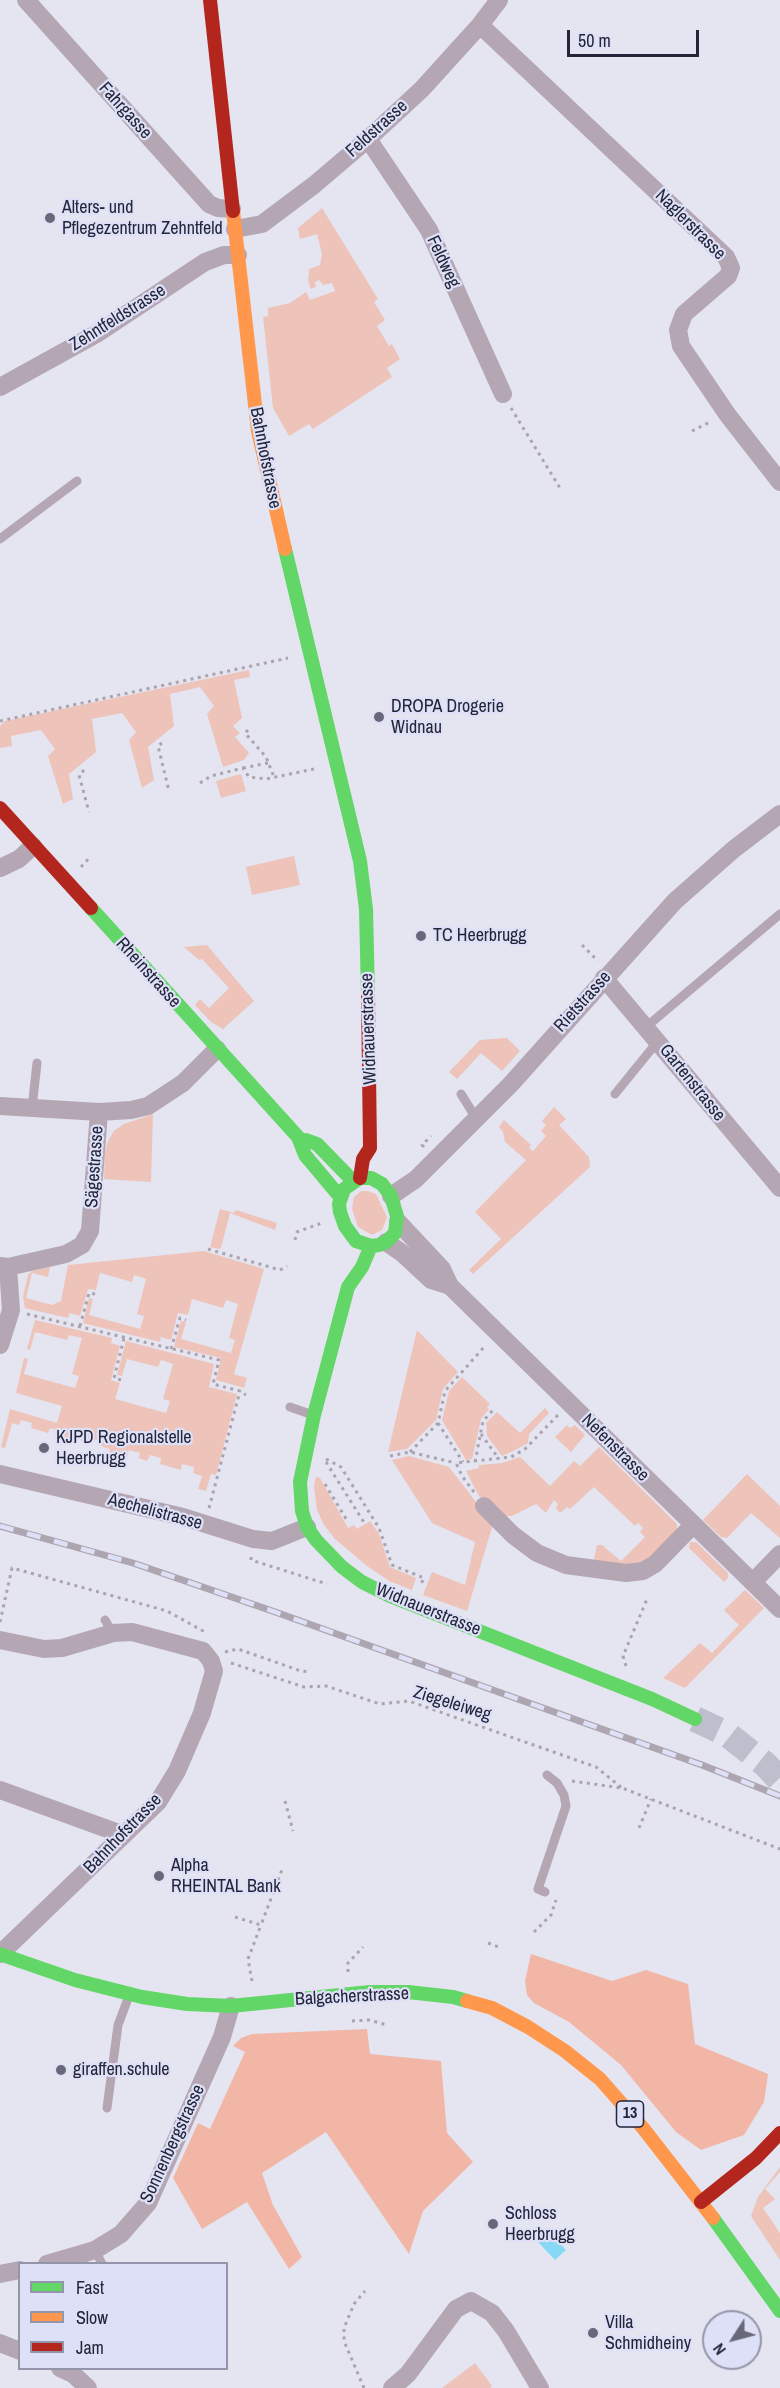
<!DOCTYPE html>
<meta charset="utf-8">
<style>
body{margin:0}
#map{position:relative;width:780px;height:2388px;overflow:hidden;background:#e4e5f1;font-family:"Archivo Narrow",sans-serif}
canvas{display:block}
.legend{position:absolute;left:18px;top:2262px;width:210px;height:108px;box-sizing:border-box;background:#dee0f7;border:2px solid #9395ab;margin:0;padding:8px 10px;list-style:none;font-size:18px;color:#232539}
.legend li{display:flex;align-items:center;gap:12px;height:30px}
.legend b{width:30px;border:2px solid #9395ab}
.north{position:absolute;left:702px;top:2310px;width:60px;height:60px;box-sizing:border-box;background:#dee0f7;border:2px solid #9395ab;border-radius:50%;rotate:234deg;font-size:16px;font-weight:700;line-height:24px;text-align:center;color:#232539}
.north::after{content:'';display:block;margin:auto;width:21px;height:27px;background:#676879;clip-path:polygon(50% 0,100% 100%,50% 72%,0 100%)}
.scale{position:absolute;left:567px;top:30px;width:132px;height:27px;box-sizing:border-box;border:3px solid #232539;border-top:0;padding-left:8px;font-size:18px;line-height:21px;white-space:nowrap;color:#232539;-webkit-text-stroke:4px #dee0f7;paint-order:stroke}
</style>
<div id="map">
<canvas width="780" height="2388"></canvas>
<ul class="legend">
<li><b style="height:8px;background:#63d668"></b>Fast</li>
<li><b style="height:8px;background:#ff974d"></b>Slow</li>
<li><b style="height:8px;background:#b3261e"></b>Jam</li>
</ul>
<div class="north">N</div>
<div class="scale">50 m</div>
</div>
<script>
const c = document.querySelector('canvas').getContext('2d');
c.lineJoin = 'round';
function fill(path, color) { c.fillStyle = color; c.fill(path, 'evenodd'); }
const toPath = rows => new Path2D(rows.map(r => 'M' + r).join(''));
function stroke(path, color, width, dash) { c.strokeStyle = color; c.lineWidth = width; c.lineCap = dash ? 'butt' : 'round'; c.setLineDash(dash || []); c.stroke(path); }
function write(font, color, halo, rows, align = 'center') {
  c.font = font + ' "Archivo Narrow",sans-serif'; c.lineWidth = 4.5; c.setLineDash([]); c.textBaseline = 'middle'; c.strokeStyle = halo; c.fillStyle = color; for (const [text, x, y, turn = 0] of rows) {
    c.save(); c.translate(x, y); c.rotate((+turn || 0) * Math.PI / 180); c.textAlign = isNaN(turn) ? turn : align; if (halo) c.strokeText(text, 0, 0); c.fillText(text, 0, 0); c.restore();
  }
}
fill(toPath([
 [322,208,378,299,374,302,385,320,377,326,389,346,392,344,400,359,387,368,392,377,313,429,309,424,289,436,273,408,263,317,268,316,268,308,290,303,306,292,310,300,335,291,332,283,323,285,319,280,315,282,316,287,311,289,308,281,309,269,320,265,322,254,317,234,300,239,298,228],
 [249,670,250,677,234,680,242,718,233,726,240,733,235,737,249,753,244,760,223,767,207,714,214,706,200,687,170,694,174,726,148,747,154,780,142,788,129,740,136,732,122,713,92,719,96,752,69,774,73,799,63,804,48,756,55,749,41,730,11,736,12,746,0,748,0,726,5,721],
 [241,774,246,791,221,798,216,781],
 [294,856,300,885,252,895,246,867],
 [207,945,254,1001,223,1029,211,1022,195,1005,200,999,209,1008,229,988,202,959,199,960,184,947],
 [507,1038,520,1051,502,1071,481,1053,457,1079,449,1072,480,1040],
 [554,1107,566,1119,559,1125,589,1157,590,1167,473,1274,469,1270,501,1239,475,1212,526,1160,505,1142,503,1132,499,1127,504,1120,531,1145,529,1148,533,1151,546,1136,541,1131,546,1125,542,1121],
 [153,1114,151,1182,104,1179,105,1152,108,1141,114,1131,124,1124],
 [361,1191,368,1191,376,1194,387,1217,382,1230,372,1235,358,1227,352,1209,354,1197],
 [220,1209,234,1213,236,1210,277,1223,275,1230,230,1213,221,1248,219,1249,210,1247],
 [204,1251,264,1269,234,1374,247,1378,244,1388,216,1380,221,1358,174,1347,181,1321,186,1322,181,1339,231,1353,235,1340,229,1338,238,1304,226,1300,223,1308,192,1299,188,1315,178,1313,171,1340,161,1337,160,1342,83,1323,89,1298,93,1299,89,1315,140,1329,144,1316,137,1314,146,1279,134,1275,132,1282,100,1273,96,1290,88,1289,80,1316,70,1313,68,1318,25,1308,23,1297,28,1275,32,1271,50,1267,48,1277,32,1273,26,1298,52,1305,61,1301,68,1265],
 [35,1320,112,1338,111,1343,120,1346,111,1380,120,1383,115,1399,166,1413,170,1401,163,1399,173,1364,161,1360,158,1367,127,1359,122,1376,117,1375,126,1341,214,1364,209,1387,237,1394,216,1475,211,1474,206,1491,198,1489,202,1476,193,1473,194,1467,182,1464,181,1470,160,1464,161,1458,150,1455,147,1461,139,1458,140,1453,129,1450,124,1469,106,1465,110,1449,101,1446,102,1442,90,1438,88,1443,81,1441,82,1436,70,1433,68,1438,60,1436,61,1431,50,1428,48,1433,31,1428,32,1423,21,1420,19,1425,12,1423,5,1448,1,1447,10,1409,57,1423,62,1406,16,1393,24,1358,28,1359,24,1374,75,1388,79,1376,72,1374,82,1338,69,1335,67,1340,35,1332,30,1350,27,1349],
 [417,1330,458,1372,443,1389,436,1420,407,1449,388,1452],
 [462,1377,490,1404,487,1407,489,1409,481,1419,472,1459,466,1460,442,1420,449,1391],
 [545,1408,549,1413,529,1434,528,1443,515,1450,502,1456,487,1436,486,1423,497,1412,520,1433],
 [567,1425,570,1428,575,1425,585,1435,571,1452,555,1437],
 [599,1447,677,1524,677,1530,654,1555,643,1562,628,1565,593,1563,597,1545,602,1545,621,1561,645,1537,640,1532,643,1528,638,1523,635,1526,594,1487,570,1509,567,1507,560,1513,556,1508,558,1504,554,1500,546,1513,536,1504,512,1516,504,1516,498,1514,479,1496,466,1471,479,1468,479,1465,502,1463,520,1457,550,1486,574,1461,580,1466],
 [409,1456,449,1467,493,1524,467,1611,423,1595,432,1572,465,1585,475,1542,432,1523,392,1460],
 [747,1474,780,1506,780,1538,751,1513,727,1538,721,1537,703,1520],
 [316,1477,320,1478,348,1528,354,1525,357,1529,370,1521,379,1534,390,1567,416,1578,412,1590,389,1581,367,1566,335,1539,324,1525,317,1510,314,1485],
 [690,1542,696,1542,728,1573,728,1578,724,1582,689,1548],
 [745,1590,764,1608,685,1688,663,1678,700,1643,712,1653,739,1625,724,1610],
 [780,2167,780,2172,765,2189,775,2199,763,2208,780,2233,780,2260,751,2216,758,2197],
 [475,2363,492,2386,490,2388,442,2388]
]), '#eec3b9');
fill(toPath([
 [531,1954,612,1981,646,1970,688,1984,695,2044,768,2074,764,2102,744,2135,701,2150,676,2132,621,2065,569,2022,534,2003,527,1995,525,1981],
 [367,2029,370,2054,441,2061,447,2133,473,2162,423,2211,409,2254,326,2132,262,2173,273,2205,302,2257,289,2269,247,2202,202,2229,173,2178,198,2123,210,2129,245,2052,233,2046,241,2038,252,2034]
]), '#f2b6a6');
fill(toPath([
 [549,2231,566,2250,555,2260,537,2241]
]), '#86d8f4');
stroke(toPath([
 [695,1719,727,1734,765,1764,780,1780]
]), '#bdbfcc', 26, [26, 13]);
stroke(toPath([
 [511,408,560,488],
 [692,431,712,421],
 [0,721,288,658],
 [248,730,245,733,266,757,274,777],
 [162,743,158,746,169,791],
 [243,768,268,763],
 [84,770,79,775,89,812],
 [200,783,211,776,243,768,249,777,266,779,314,769],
 [81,867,90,857],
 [582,945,598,961],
 [424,1147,422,1145,431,1136],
 [295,1240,297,1232,322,1223],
 [208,1249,280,1270,287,1266],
 [27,1314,219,1360,213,1384,240,1391,246,1395],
 [80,1326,89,1293,95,1294],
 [171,1349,180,1318,186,1320],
 [121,1380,114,1378,124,1338],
 [438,1423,463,1462],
 [481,1434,499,1459],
 [410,1452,438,1423,445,1391,485,1346],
 [390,1456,410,1452,456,1463],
 [326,1459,341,1467,379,1528,392,1565,424,1578,420,1586],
 [326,1462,365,1524],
 [475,1462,483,1421,494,1409],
 [325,1484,348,1522],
 [474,1492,462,1476,456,1463,511,1457,525,1449,558,1415],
 [209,1508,240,1391],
 [251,1557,251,1560,327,1584],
 [0,1622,12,1568,167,1611,205,1632],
 [225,1652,238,1649,301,1671,310,1672],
 [231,1663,304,1687,326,1686,380,1704,409,1701,596,1767,622,1788],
 [626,1666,623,1656,647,1599],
 [572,1781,622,1788,780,1849],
 [285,1801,293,1831],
 [639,1828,651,1799],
 [235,1917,261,1925,283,1867],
 [534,1932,551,1915,556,1900],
 [488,1943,499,1947],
 [348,1972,348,1963,363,1947],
 [252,1981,248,1959,261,1925],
 [352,2021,369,2020,387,2025],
 [364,2388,344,2341,344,2328,354,2304,365,2291]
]), '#aba3ae', 3, [3, 4.5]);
stroke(toPath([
 [0,539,77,481],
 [646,1027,780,914],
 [461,1094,476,1118],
 [615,1094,658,1041],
 [32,1108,37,1063],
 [290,1407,313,1415],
 [105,1620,113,1633],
 [545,1892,538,1889,566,1806,564,1795,557,1783,547,1775],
 [107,2108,118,2025,129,1996],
 [95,2250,102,2264]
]), '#b5a6b4', 9);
stroke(toPath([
 [26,0,209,204,218,208,232,209],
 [480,25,726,257,731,268,728,276,684,314,678,330,681,346,727,414,780,482],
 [368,139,429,230,503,394],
 [235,229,262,224,314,185,368,139,422,89,480,25,499,0],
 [0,387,98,333,205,262,224,255,238,255],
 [0,868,19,859,33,846],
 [604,978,780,1188],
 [0,1106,99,1112],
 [391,1196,416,1179,510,1085,675,901,734,849,780,814],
 [398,1222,442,1269,450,1286,780,1609],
 [386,1242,402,1253,431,1280,450,1286],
 [0,1266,8,1267,66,1254,82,1245,90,1231,99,1112,131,1110,148,1106,183,1083,217,1049],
 [0,1345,11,1310,8,1267],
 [0,1474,183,1517,253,1539,272,1541,307,1527],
 [484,1506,513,1535,537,1553,566,1565,626,1573,643,1571,655,1564,693,1525],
 [753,1582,780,1554],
 [0,1640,44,1649,62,1648,113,1633,132,1632,203,1651,211,1661,214,1671,202,1713,177,1771,158,1802,0,1954],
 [0,1790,124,1835],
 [47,2264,95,2250,121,2234,148,2203,222,2037,231,2006],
 [0,2274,20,2270],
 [0,2343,20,2351],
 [60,2368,73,2374,88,2388],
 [392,2388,408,2374,456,2309,471,2301,492,2313,506,2331,540,2388]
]), '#b5a6b4', 18);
stroke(toPath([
 [285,549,360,861,366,909,368,995],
 [91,908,298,1137,305,1155,341,1198],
 [306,1140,317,1144,353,1181],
 [360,1178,371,1178,382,1184,391,1196,397,1216,395,1233,386,1242,379,1245,371,1246,356,1241,345,1226,340,1212,339,1204,344,1189,360,1178],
 [371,1246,362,1267,348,1287,314,1415,300,1482,302,1511,307,1527,316,1540,342,1567,362,1582,390,1596,652,1699,695,1719],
 [0,1954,75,1980,142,1997,187,2004,231,2006,370,1992,408,1992,453,1997,467,2001],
 [713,2218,780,2311]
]), '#63d668', 14);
stroke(toPath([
 [233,211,258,431,285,549],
 [467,2001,492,2008,528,2027,565,2051,600,2079,643,2128,713,2218]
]), '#ff974d', 14);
stroke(toPath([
 [210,0,233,211],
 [0,808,91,908],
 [360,1178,363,1159,370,1148,368,995],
 [701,2202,756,2158,780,2133]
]), '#b3261e', 14);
const rail = toPath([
 [0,1526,133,1563,281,1614,702,1765,780,1796]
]);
stroke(rail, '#ada6b1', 7);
stroke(rail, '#dee0f7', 4.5, [14]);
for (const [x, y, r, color] of [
 [50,218,6,"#676879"],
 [379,717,6,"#676879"],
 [421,936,6,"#676879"],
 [44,1448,6,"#676879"],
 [159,1876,6,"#676879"],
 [61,2070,6,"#676879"],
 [493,2224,6,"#676879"],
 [593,2333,6,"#676879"]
]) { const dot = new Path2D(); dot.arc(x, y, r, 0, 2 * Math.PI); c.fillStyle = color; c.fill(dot); stroke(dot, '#dee0f7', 2); }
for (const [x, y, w] of [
 [630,2114,27]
]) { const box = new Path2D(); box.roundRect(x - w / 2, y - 13, w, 26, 4.5); c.fillStyle = '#dee0f7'; c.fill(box); stroke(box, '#232539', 1.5); }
write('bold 16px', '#232539', null, [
 ["13",630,2114]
]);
write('18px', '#232539', '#dee0f7', [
 ["Fahrgasse",125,111,48],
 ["Feldstrasse",377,129,-42],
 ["Naglerstrasse",690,225,45],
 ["Feldweg",443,262,65],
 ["Zehntfeldstrasse",118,318,-32],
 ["Bahnhofstrasse",265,458,79],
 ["Rheinstrasse",148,973,48],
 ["Rietstrasse",583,1002,-48],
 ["Widnauerstrasse",369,1029,-92],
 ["Gartenstrasse",692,1083,51],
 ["Sägestrasse",95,1167,-86],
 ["Nefenstrasse",615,1448,45],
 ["Aechelistrasse",155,1512,15],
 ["Widnauerstrasse",428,1610,22],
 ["Ziegeleiweg",452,1704,17],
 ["Bahnhofstrasse",123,1834,-46],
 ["Balgacherstrasse",352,1997,-3],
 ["Sonnenbergstrasse",173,2144,-65]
]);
write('18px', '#232539', '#dee0f7', [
 ["Alters- und",62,208],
 ["Pflegezentrum Zehntfeld",62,229],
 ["DROPA Drogerie",391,707],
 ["Widnau",391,728],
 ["TC Heerbrugg",433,936],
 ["KJPD Regionalstelle",56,1438],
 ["Heerbrugg",56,1459],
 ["Alpha",171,1866],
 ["RHEINTAL Bank",171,1887],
 ["giraffen.schule",73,2070],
 ["Schloss",505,2214],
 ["Heerbrugg",505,2235],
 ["Villa",605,2323],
 ["Schmidheiny",605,2344]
], 'left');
</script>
